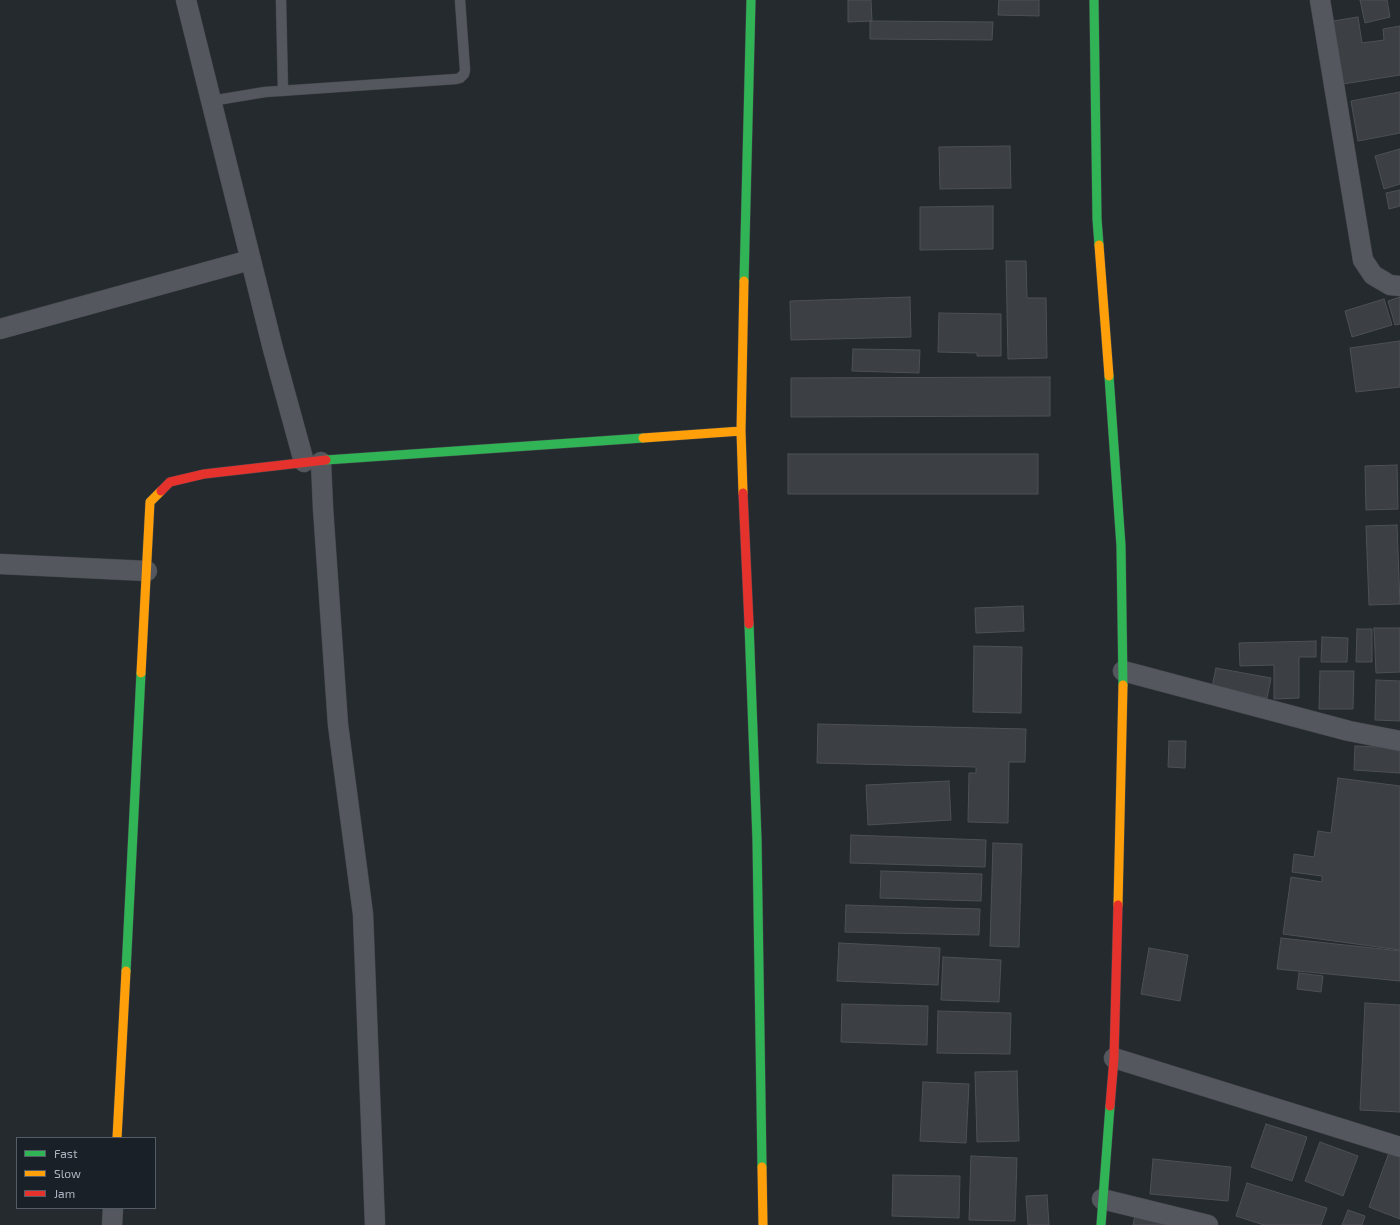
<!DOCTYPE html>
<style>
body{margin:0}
#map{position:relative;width:1400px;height:1225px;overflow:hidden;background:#252a2f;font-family:"Exo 2",sans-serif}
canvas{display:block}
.legend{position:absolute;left:16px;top:1137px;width:140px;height:72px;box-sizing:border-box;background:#192028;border:1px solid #545c65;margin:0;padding:5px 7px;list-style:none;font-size:12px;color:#adb5c1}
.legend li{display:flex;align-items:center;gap:8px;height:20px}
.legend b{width:20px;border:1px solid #545c65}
</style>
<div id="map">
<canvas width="1400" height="1225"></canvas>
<ul class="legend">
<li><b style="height:5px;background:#30b455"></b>Fast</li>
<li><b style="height:5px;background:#ff9f0a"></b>Slow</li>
<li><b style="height:5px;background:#e5322d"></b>Jam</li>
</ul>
</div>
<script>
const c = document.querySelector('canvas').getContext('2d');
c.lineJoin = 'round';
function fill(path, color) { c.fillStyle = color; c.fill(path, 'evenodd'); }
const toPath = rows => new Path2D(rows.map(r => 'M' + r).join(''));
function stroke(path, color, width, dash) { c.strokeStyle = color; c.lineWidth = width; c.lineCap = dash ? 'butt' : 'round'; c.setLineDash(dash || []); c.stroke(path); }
const building = toPath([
 [848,0,871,0,872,21,848,22,848,0],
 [999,0,1039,0,1039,16,998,15,999,0],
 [1360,0,1387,0,1390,17,1365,23,1360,0],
 [1358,17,1362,43,1384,40,1383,29,1400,26,1400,75,1343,84,1333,21,1358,17],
 [870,21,993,22,992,40,870,39,870,21],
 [1400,92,1400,133,1358,141,1351,101,1400,92],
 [1010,146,1011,188,940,189,939,147,1010,146],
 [1400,149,1400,184,1384,189,1375,156,1400,149],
 [1400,190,1400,206,1389,209,1386,193,1400,190],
 [993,206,993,249,920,250,920,207,993,206],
 [1006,261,1026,261,1027,298,1046,298,1047,358,1008,359,1006,261],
 [910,297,911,337,791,340,790,301,910,297],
 [1400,297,1400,324,1395,325,1388,301,1400,297],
 [1384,299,1392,325,1352,337,1345,311,1384,299],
 [939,313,1001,314,1001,356,977,356,977,353,938,352,939,313],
 [1400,341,1400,387,1356,392,1350,348,1400,341],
 [853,349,920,350,919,373,852,371,853,349],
 [1050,377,1050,416,791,417,791,378,1050,377],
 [788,454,1038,454,1038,494,788,494,788,454],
 [1397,465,1398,509,1366,510,1365,466,1397,465],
 [1397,525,1400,604,1369,605,1366,526,1397,525],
 [1023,606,1024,631,976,633,975,608,1023,606],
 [1374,628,1400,628,1400,672,1376,673,1374,628],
 [1357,629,1372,629,1372,662,1356,662,1357,629],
 [1322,637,1348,638,1347,662,1321,662,1322,637],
 [1316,641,1316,657,1299,657,1299,698,1274,699,1274,665,1240,666,1239,643,1316,641],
 [974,646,1022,647,1021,713,973,712,974,646],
 [1216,668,1271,678,1267,698,1212,687,1216,668],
 [1320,671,1354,671,1353,709,1319,709,1320,671],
 [1376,680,1400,681,1400,721,1375,720,1376,680],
 [818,724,1026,729,1025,762,1009,762,1008,823,968,822,969,773,976,773,976,767,817,763,818,724],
 [1169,741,1186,741,1185,768,1168,767,1169,741],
 [1355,746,1400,748,1400,773,1354,770,1355,746],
 [1338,778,1400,786,1400,950,1283,934,1291,877,1322,882,1322,876,1292,872,1294,854,1314,857,1318,831,1331,833,1338,778],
 [949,781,951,820,868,825,866,785,949,781],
 [851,835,986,840,985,867,850,863,851,835],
 [993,843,1022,844,1019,947,990,946,993,843],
 [881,871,982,874,981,901,880,898,881,871],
 [846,905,980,909,979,935,845,932,846,905],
 [1281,938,1400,951,1400,981,1277,969,1281,938],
 [839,943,940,948,938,985,837,981,839,943],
 [1149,948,1188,955,1180,1001,1141,994,1149,948],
 [943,957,1001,960,999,1002,941,1000,943,957],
 [1299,973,1323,976,1321,992,1297,989,1299,973],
 [1365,1003,1400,1005,1400,1112,1360,1110,1365,1003],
 [842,1004,928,1006,927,1045,841,1042,842,1004],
 [938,1011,1011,1013,1010,1054,937,1053,938,1011],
 [1017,1071,1019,1141,977,1142,975,1072,1017,1071],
 [923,1082,969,1084,966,1143,920,1141,923,1082],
 [1266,1124,1307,1137,1292,1181,1251,1167,1266,1124],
 [1320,1142,1358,1156,1343,1196,1305,1181,1320,1142],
 [1390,1150,1400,1154,1400,1219,1369,1207,1390,1150],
 [971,1156,1017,1158,1015,1221,969,1220,971,1156],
 [1153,1159,1231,1167,1228,1201,1150,1194,1153,1159],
 [893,1175,960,1176,959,1218,892,1216,893,1175],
 [1247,1183,1327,1208,1321,1225,1264,1225,1236,1216,1247,1183],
 [1047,1195,1049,1225,1028,1225,1026,1196,1047,1195],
 [1348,1210,1365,1216,1362,1225,1342,1225,1348,1210],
 [1135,1215,1169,1225,1133,1225,1135,1215]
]);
fill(building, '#3c3f44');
stroke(building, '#4c5157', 1);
const lane = toPath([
 [281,0,283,91],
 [211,101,265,92,456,79,460,78,464,74,465,70,460,0]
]);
const street = toPath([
 [186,0,273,349,304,462],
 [1320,0,1363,260,1373,275,1390,285,1400,286],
 [0,329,250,260],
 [321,462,323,508,338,725,363,914,375,1225],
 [0,564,147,571],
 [1123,671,1349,731,1400,741],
 [1114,1058,1400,1147],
 [1102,1199,1208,1225],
 [112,1225,113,1208]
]);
const fast = toPath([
 [1094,0,1097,219,1099,245],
 [744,281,751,0],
 [1109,376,1121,546,1123,685],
 [326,460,643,438],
 [749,624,757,840,762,1167],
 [126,971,141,673],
 [1101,1225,1110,1106]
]);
const slow = toPath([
 [1099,245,1109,376],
 [643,438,741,431],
 [743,493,741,431,744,281],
 [141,673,150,502,161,491],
 [1118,905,1123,685],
 [117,1138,126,971],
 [762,1167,763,1225]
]);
const jam = toPath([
 [161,491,170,482,204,474,326,460],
 [743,493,749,624],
 [1110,1106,1114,1058,1118,905]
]);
stroke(lane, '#42464a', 11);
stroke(street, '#42464a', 21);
stroke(fast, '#42464a', 10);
stroke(slow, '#42464a', 10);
stroke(jam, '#42464a', 10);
stroke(lane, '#54585e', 10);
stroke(street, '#54585e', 20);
stroke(fast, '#30b455', 9);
stroke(slow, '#ff9f0a', 9);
stroke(jam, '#e5322d', 9);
</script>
